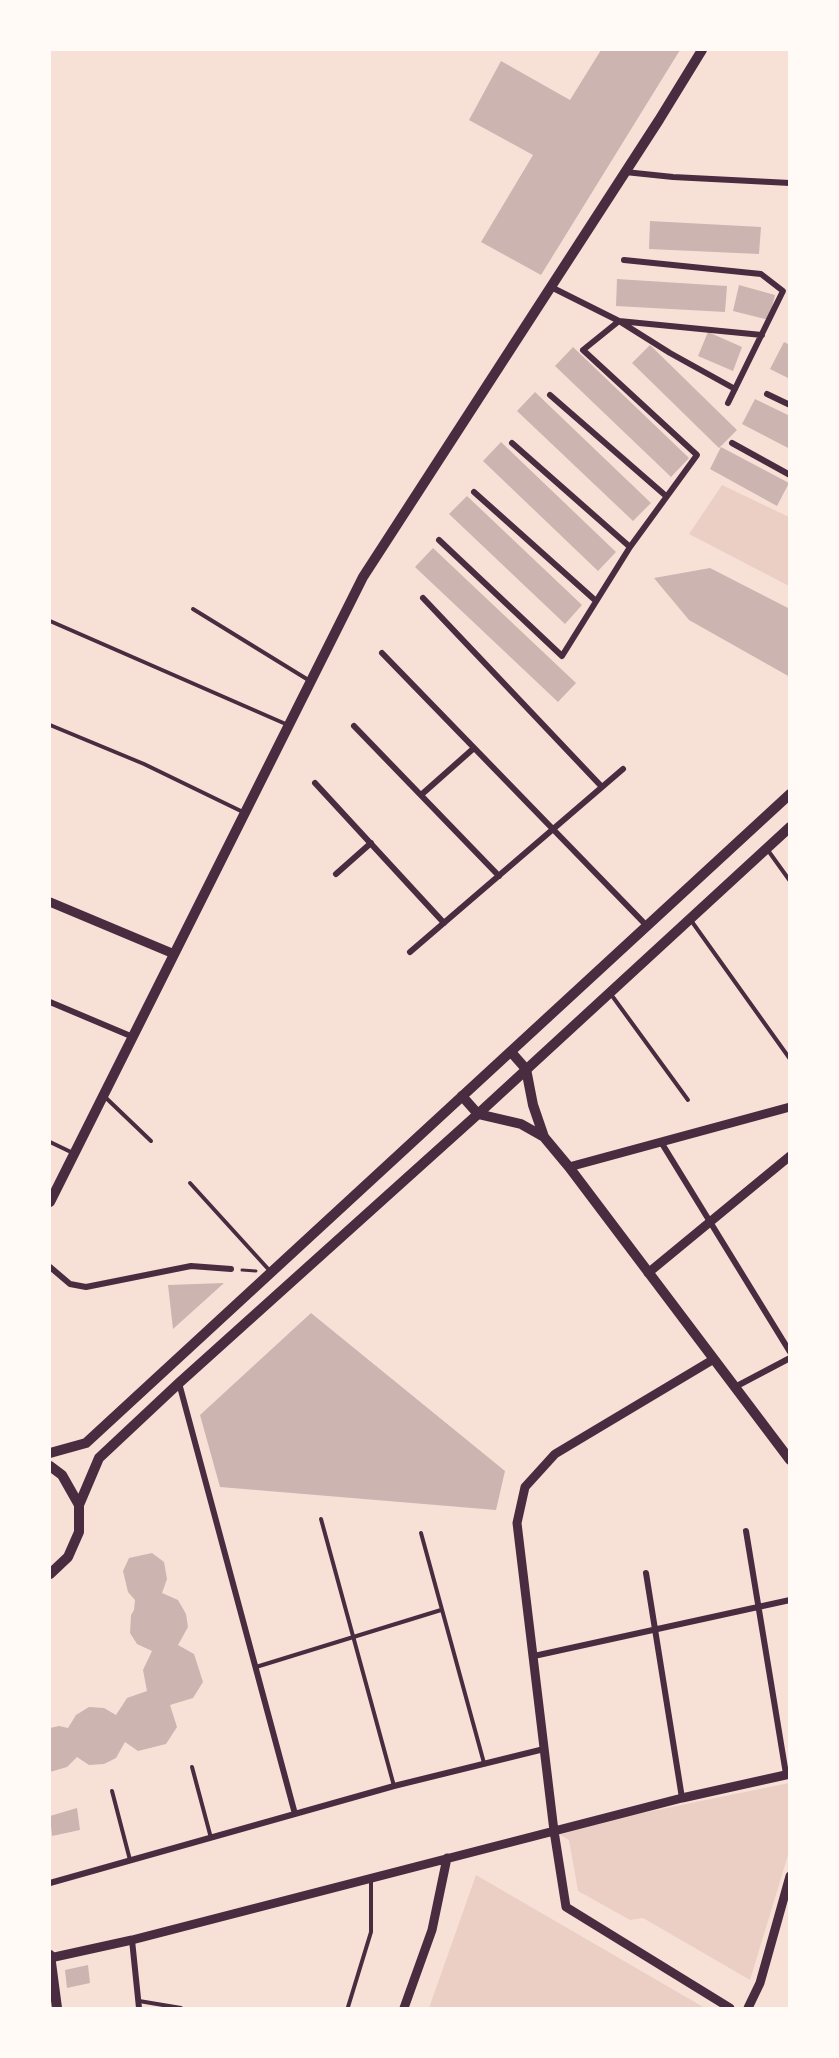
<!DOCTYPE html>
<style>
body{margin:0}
#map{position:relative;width:839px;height:2058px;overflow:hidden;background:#f7e1d7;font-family:"Titillium Web",sans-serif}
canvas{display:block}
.frame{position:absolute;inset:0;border:51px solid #fffaf5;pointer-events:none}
</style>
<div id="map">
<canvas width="839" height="2058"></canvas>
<div class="frame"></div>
</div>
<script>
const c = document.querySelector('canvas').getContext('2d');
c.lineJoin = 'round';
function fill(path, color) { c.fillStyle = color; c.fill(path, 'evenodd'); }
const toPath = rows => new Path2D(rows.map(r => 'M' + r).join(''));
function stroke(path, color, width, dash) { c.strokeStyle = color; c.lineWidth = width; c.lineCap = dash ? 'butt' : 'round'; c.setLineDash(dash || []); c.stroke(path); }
fill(toPath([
 [722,485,789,517,789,586,689,534],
 [789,1783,789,1852,750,1980,643,1918,630,1920,578,1891,569,1840,554,1831],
 [476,1875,705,2008,429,2008]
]), '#ebcfc5');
fill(toPath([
 [601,50,680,50,541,275,481,242,533,155,469,120,501,61,570,100],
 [650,221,761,227,759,254,649,249],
 [617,279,727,286,725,312,616,306],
 [739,285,775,295,769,320,733,311],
 [708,332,742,347,733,371,698,356],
 [784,342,790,345,790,379,770,369],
 [650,345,737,430,719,448,632,363],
 [573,347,689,458,671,477,555,366],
 [535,392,651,503,633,521,517,411],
 [755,399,790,416,790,449,742,424],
 [501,442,616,552,598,571,483,461],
 [721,447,789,483,777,506,710,469],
 [467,496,582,605,565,624,449,514],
 [433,548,576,683,558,702,415,567],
 [710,568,790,609,790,677,689,620,654,578],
 [224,1283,173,1329,168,1285],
 [311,1313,505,1471,496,1510,220,1487,200,1415],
 [152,1553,164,1562,167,1579,162,1593,178,1600,186,1614,188,1627,178,1645,194,1654,203,1682,193,1698,170,1705,177,1727,166,1744,138,1751,125,1742,116,1758,104,1764,89,1765,77,1757,67,1767,50,1772,50,1728,59,1726,68,1728,76,1715,89,1707,104,1708,116,1715,127,1698,147,1691,143,1670,152,1651,137,1644,130,1633,131,1615,134,1610,135,1600,128,1592,123,1571,129,1558],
 [77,1808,80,1830,52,1836,50,1816],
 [88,1965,90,1983,67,1988,65,1970]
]), '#ccb4b1');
stroke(toPath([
 [242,1270,256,1271]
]), '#4a2c40', 3);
stroke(toPath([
 [193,609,310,681],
 [50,621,288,725],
 [50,725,144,764,245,813],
 [767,849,790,881],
 [690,919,790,1059],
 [610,993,688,1100],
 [104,1096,151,1141],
 [50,1142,73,1153],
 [190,1183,270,1271],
 [321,1519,394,1786],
 [421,1533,484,1763],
 [256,1667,441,1610],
 [192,1767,211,1838],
 [112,1791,130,1860],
 [139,2001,181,2008],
 [348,2007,371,1932,371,1879]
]), '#4a2c40', 4);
stroke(toPath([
 [625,172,673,177,790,183],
 [624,260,761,274,783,291,728,403],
 [551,287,619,321,762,335],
 [767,394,790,405],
 [550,395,666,496],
 [512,443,630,547],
 [732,443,790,475],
 [474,492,596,601],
 [439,540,562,656,630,547,697,455,583,350,619,321,670,353,735,389],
 [423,598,602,787],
 [382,653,646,925],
 [354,726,499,876],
 [315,783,444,923],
 [421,795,474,748],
 [336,874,371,843],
 [410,952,623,769],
 [50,1002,133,1037],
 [661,1142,790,1352],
 [50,1267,70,1284,86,1287,191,1266,231,1269],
 [179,1383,295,1814],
 [735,1387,790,1358],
 [746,1531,786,1774],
 [646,1573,682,1798],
 [534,1656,790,1600],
 [50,1883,394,1786,544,1749],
 [132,1940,139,2008]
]), '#4a2c40', 6);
stroke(toPath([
 [50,902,174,954],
 [569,1167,790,1107],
 [648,1273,790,1156],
 [714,1359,555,1454,525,1487,517,1523,554,1831,566,1907,730,2008],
 [50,1958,132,1940,682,1798,790,1774],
 [404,2008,432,1930,447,1858],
 [748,2008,760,1983,790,1876]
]), '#4a2c40', 9);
stroke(toPath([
 [511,1052,526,1069,533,1105,544,1137],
 [462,1096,478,1114,521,1124,544,1137,569,1167,790,1460],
 [50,1202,363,577,659,120,702,50],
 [50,1955,57,2008]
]), '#4a2c40', 10);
stroke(toPath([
 [50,1453,86,1443,790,794],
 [50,1466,62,1475,79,1505,79,1532,68,1557,50,1574],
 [79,1505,99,1458,179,1383,478,1114,790,827]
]), '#4a2c40', 10);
</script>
